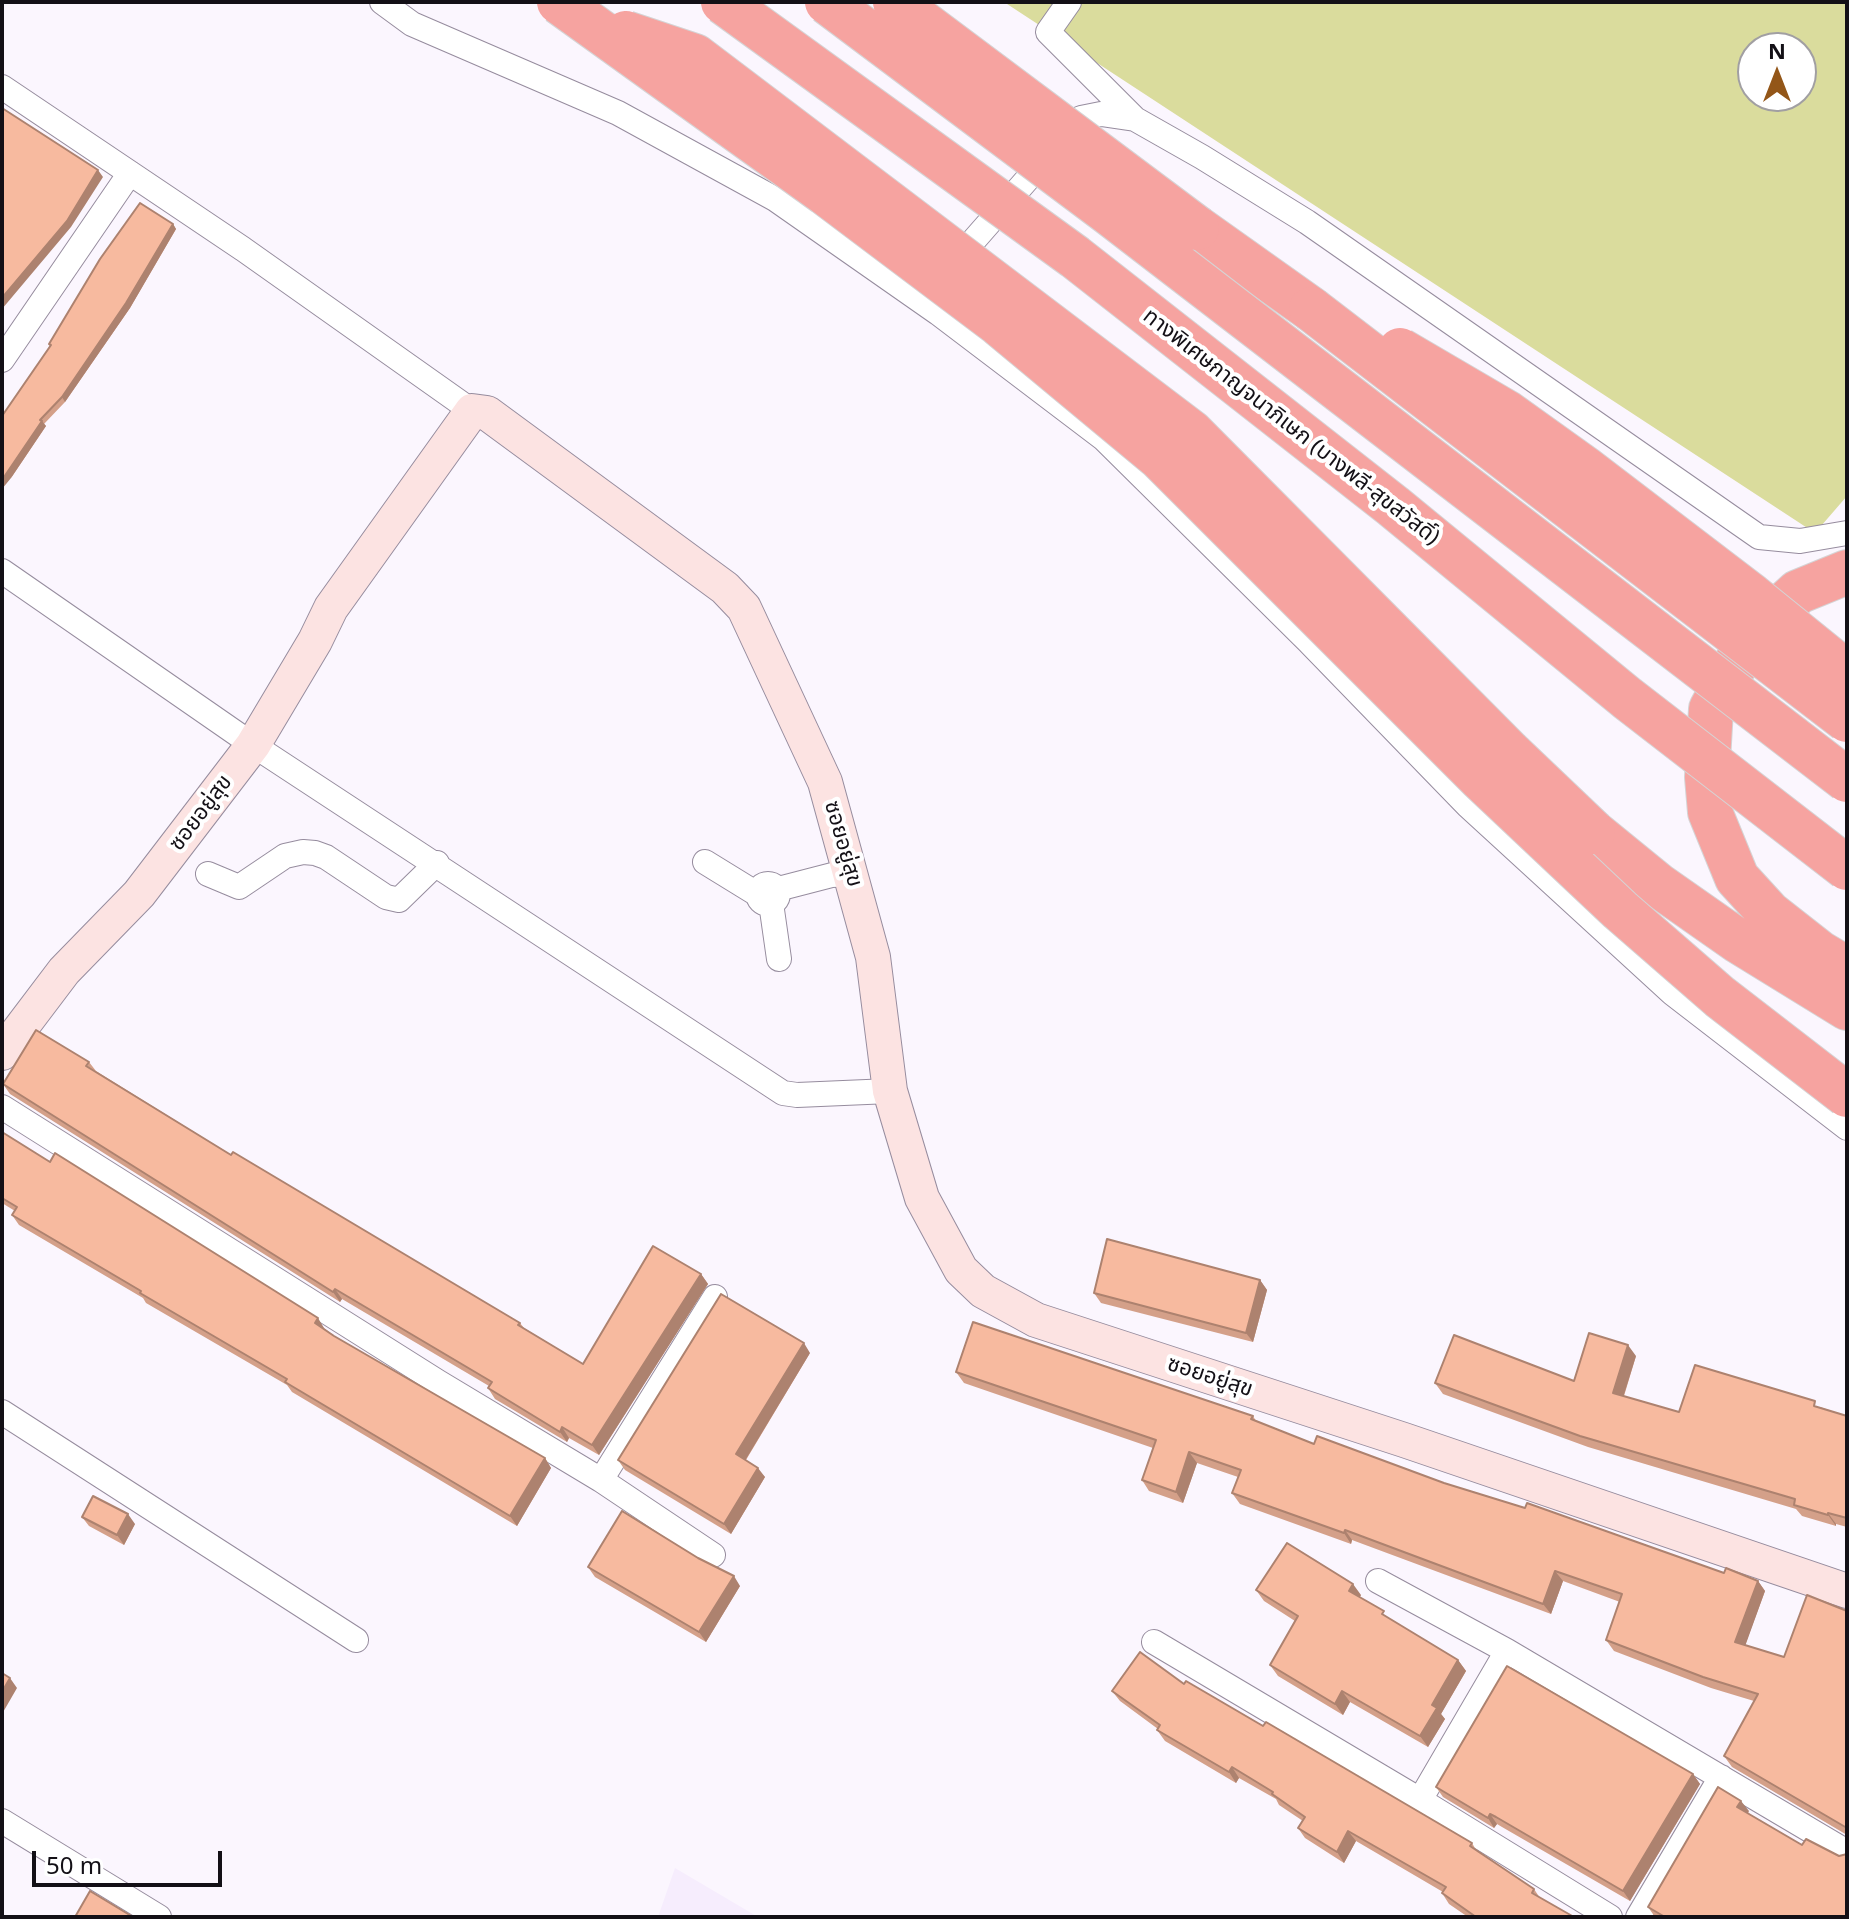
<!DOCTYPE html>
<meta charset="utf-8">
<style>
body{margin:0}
#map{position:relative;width:1849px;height:1919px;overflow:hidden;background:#fbf6fe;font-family:"Noto Sans",sans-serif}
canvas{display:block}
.frame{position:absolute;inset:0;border:4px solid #131016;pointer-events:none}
.north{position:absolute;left:1737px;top:32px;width:80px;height:80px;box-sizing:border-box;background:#fff;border:2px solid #a19fa2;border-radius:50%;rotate:0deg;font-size:22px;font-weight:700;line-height:32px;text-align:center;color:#131016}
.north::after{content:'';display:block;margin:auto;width:28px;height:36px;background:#935618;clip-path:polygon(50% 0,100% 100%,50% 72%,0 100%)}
.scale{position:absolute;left:32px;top:1851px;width:190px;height:36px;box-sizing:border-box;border:4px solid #131016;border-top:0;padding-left:10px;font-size:24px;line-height:28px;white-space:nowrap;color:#131016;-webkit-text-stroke:6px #fff;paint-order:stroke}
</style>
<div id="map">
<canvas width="1849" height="1919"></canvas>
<div class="frame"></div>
<div class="north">N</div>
<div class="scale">50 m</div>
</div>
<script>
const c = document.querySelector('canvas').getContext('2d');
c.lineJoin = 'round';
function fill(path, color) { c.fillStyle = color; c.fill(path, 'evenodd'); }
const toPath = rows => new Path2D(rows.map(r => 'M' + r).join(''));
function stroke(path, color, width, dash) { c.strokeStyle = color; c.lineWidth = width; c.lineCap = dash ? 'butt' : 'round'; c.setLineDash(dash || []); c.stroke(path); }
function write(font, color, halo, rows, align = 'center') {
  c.font = font + ' "Noto Sans","Noto Sans Thai",sans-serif'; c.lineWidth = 8; c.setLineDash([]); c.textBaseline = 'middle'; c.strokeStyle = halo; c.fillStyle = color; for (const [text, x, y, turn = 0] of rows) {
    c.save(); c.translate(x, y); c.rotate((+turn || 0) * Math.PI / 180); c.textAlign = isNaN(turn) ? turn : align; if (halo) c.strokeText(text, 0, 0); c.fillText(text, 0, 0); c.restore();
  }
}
fill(toPath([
 [675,1868,758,1917,658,1917]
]), '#f6edfd');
fill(toPath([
 [1004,2,1847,2,1847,496,1815,533],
 [1753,48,1801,48,1801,96,1753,96]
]), '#dadc9d');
const street = toPath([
 [382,2,412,24,618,113,775,199,938,313,1104,439,1308,641,1468,806,1672,993,1847,1128],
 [1069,2,1048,32,1135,119],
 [2,87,243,249,472,411],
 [953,264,1081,118,1101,114,1135,119,1202,157,1307,222,1759,537,1800,541,1847,533],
 [2,360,130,173],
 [2,571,253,745,783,1093,797,1095,890,1091],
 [705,862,757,894],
 [208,874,239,887,285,856,303,852,315,853,326,857,386,897,399,900,437,863],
 '758 894a10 10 0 1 1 20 0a10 10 0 1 1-20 0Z',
 [778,889,832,875,852,874],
 [771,903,779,959],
 [2,1107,438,1382,601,1480,713,1555],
 [2,1412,356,1640],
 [601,1480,715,1297],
 [1378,1581,1507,1651,1847,1852],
 [1154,1642,1420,1800],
 [1507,1651,1420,1800,1610,1917],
 [2,1821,159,1917],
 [1638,1917,1721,1777]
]);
const secondary = toPath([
 [2,1053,64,971,139,894,253,745,315,641,331,608,472,411,487,413,725,588,744,608,825,782,873,957,890,1091,922,1198,961,1270,983,1291,1036,1320,1404,1440,1847,1591]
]);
const highway = toPath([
 [1197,228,1311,309],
 [1847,572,1798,592,1752,634,1711,709,1707,777,1710,812,1737,878,1769,913,1820,953,1847,969],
 [1593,832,1658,885,1738,941,1847,1008]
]);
stroke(street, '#968c9e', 26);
stroke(secondary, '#968c9e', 36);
stroke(highway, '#d5d4d5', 46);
stroke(street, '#fff', 24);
stroke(secondary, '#fce3e2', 34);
stroke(highway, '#f6a3a0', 44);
const highwayBridge = toPath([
 [559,2,825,193,999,324,1159,457,1480,778,1620,910,1720,997,1847,1095],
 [723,2,1075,257,1393,506,1627,698,1847,868],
 [827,2,1109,213,1847,780],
 [895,2,1197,228],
 [626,33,695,56,1191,432,1509,752,1593,832],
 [1311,309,1847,720],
 [1400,350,1506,412,1587,470,1752,596,1847,673]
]);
stroke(highwayBridge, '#d5d4d5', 46, []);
stroke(highwayBridge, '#f6a3a0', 44);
fill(toPath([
 [173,224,176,229,130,308,65,402,44,424,46,426,11,478,50,346,49,344],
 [89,1062,96,1071,231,1155,520,1323,524,1328,583,1364,701,1274,708,1284,599,1455,569,1438,567,1442,495,1399,488,1388,489,1386,342,1299,340,1302,10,1094,3,1084],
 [2,1132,50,1162,324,1328,334,1336,545,1458,551,1468,517,1526,292,1392,287,1385,146,1303,143,1298,19,1225,12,1215,15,1211,2,1203],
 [1260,1280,1267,1290,1253,1342,1101,1303,1094,1293],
 [810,1353,746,1460,765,1477,731,1534,625,1470,618,1460],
 [1636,1356,1624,1396,1679,1412,1820,1407,1847,1416,1847,1527,1836,1524,1836,1526,1802,1516,1796,1509,1588,1447,1443,1394,1435,1383,1574,1381],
 [956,1372,1253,1416,1256,1421,1314,1444,1444,1483,1724,1573,1758,1581,1765,1591,1745,1645,1784,1657,1847,1611,1847,1835,1732,1767,1724,1756,1754,1701,1711,1688,1614,1651,1606,1640,1620,1602,1563,1581,1551,1614,1352,1540,1351,1544,1240,1504,1232,1493,1238,1477,1197,1463,1183,1503,1149,1491,1142,1480,1153,1448,964,1383],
 [82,1517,135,1524,124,1545,89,1526],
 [588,1567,740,1586,706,1642,595,1577],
 [1256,1590,1361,1595,1360,1597,1390,1619,1458,1660,1466,1671,1441,1714,1445,1719,1428,1747,1350,1702,1343,1715,1278,1676,1270,1665,1295,1621,1264,1601],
 [1184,1684,1263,1726,1472,1843,1476,1850,1534,1889,1540,1898,1574,1917,1468,1917,1449,1904,1442,1893,1443,1892,1356,1841,1344,1863,1305,1838,1298,1828,1303,1821,1279,1805,1276,1799,1239,1778,1236,1783,1165,1741,1157,1730,1158,1729,1120,1701,1112,1691],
 [1693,1774,1700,1784,1630,1901,1502,1827,1497,1824,1494,1828,1443,1797,1436,1787],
 [1749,1811,1748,1813,1802,1845,1839,1856,1847,1917,1655,1917,1648,1907]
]), '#d4a089');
fill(toPath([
 [98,170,103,177,71,227,2,309,2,298],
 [173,224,176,229,130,308,65,402,62,397],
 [42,421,46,426,11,478,2,489,2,480],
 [701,1274,708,1284,599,1455,592,1445],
 [1260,1280,1267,1290,1253,1342,1246,1333],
 [335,1289,342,1299,340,1302,333,1292],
 [318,1318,324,1328,322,1333,315,1323],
 [804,1343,810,1353,743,1464,736,1454],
 [1628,1345,1636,1356,1621,1404,1613,1393],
 [562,1427,569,1438,567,1442,560,1432],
 [1189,1452,1197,1463,1183,1503,1176,1492],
 [545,1458,551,1468,517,1526,510,1516],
 [758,1468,765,1477,731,1534,724,1524],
 [1828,1513,1836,1524,1836,1526,1828,1515],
 [128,1514,135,1524,124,1545,117,1535],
 [1345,1530,1352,1540,1351,1544,1344,1533],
 [1555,1571,1563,1581,1551,1614,1543,1604],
 [734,1576,740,1586,706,1642,699,1632],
 [1758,1581,1765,1591,1743,1652,1735,1642],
 [1353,1584,1361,1595,1356,1602,1349,1591],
 [1458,1660,1466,1671,1441,1714,1445,1719,1428,1747,1420,1736,1432,1705],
 [10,1678,17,1688,2,1714,2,1692],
 [1342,1691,1350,1702,1343,1715,1335,1704],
 [1232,1767,1239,1778,1236,1783,1229,1772],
 [1693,1774,1700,1784,1630,1901,1623,1891],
 [1741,1801,1749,1811,1745,1818,1737,1807],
 [1490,1814,1497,1824,1494,1828,1488,1818],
 [1348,1831,1356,1841,1344,1863,1337,1852]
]), '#ad826f');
const building = toPath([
 [2,108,98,170,67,221,2,298,2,108],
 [140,203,173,224,126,303,62,397,40,420,42,421,2,480,2,416,51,345,49,344,100,259,140,203],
 [36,1030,89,1062,86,1066,231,1155,233,1152,488,1304,520,1323,518,1325,583,1364,653,1246,701,1274,592,1445,562,1427,560,1432,488,1388,492,1382,335,1289,333,1292,3,1084,36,1030],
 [2,1132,50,1162,55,1153,318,1318,315,1323,334,1336,545,1458,510,1516,285,1382,287,1379,140,1293,141,1291,12,1215,17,1207,2,1198,2,1132],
 [1107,1239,1260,1280,1246,1333,1094,1293,1107,1239],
 [721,1294,804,1343,736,1454,758,1468,724,1524,618,1460,721,1294],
 [973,1322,1253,1416,1251,1419,1314,1444,1317,1436,1444,1483,1525,1508,1527,1503,1724,1573,1726,1568,1758,1581,1735,1642,1784,1657,1807,1595,1847,1611,1847,1828,1724,1756,1758,1694,1703,1677,1606,1640,1622,1594,1555,1571,1543,1604,1345,1530,1344,1533,1232,1493,1241,1470,1189,1452,1176,1492,1142,1480,1156,1440,956,1372,973,1322],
 [1589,1333,1628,1345,1613,1393,1679,1412,1695,1365,1815,1401,1814,1406,1847,1416,1847,1518,1828,1513,1828,1515,1794,1505,1795,1499,1580,1436,1435,1383,1454,1335,1574,1381,1589,1333],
 [93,1496,128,1514,117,1535,82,1517,93,1496],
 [622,1511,698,1558,734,1576,699,1632,588,1567,622,1511],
 [1287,1543,1353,1584,1349,1591,1384,1611,1382,1614,1458,1660,1432,1705,1437,1708,1420,1736,1342,1691,1335,1704,1270,1665,1298,1616,1256,1590,1287,1543],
 [1140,1652,1184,1684,1186,1681,1263,1726,1266,1722,1472,1843,1470,1846,1534,1889,1532,1893,1574,1917,1476,1917,1442,1893,1446,1887,1348,1831,1337,1852,1298,1828,1305,1817,1272,1794,1273,1792,1232,1767,1229,1772,1157,1730,1160,1725,1112,1691,1140,1652],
 [1507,1666,1693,1774,1623,1891,1496,1817,1490,1814,1488,1818,1436,1787,1507,1666],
 [2,1673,10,1678,2,1692,2,1673],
 [1718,1787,1741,1801,1737,1807,1802,1845,1806,1839,1839,1856,1847,1854,1847,1917,1665,1917,1648,1907,1718,1787],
 [90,1891,133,1917,75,1917,90,1891]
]);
fill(building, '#f7ba9f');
stroke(building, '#ad826f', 2);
write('22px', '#131016', '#fff', [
 ["ทางพิเศษกาญจนาภิเษก (บางพลี-สุขสวัสดิ์)",1291,427,38],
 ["ซอยอยู่สุข",201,813,-53],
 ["ซอยอยู่สุข",843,844,74],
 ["ซอยอยู่สุข",1210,1377,18]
]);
</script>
